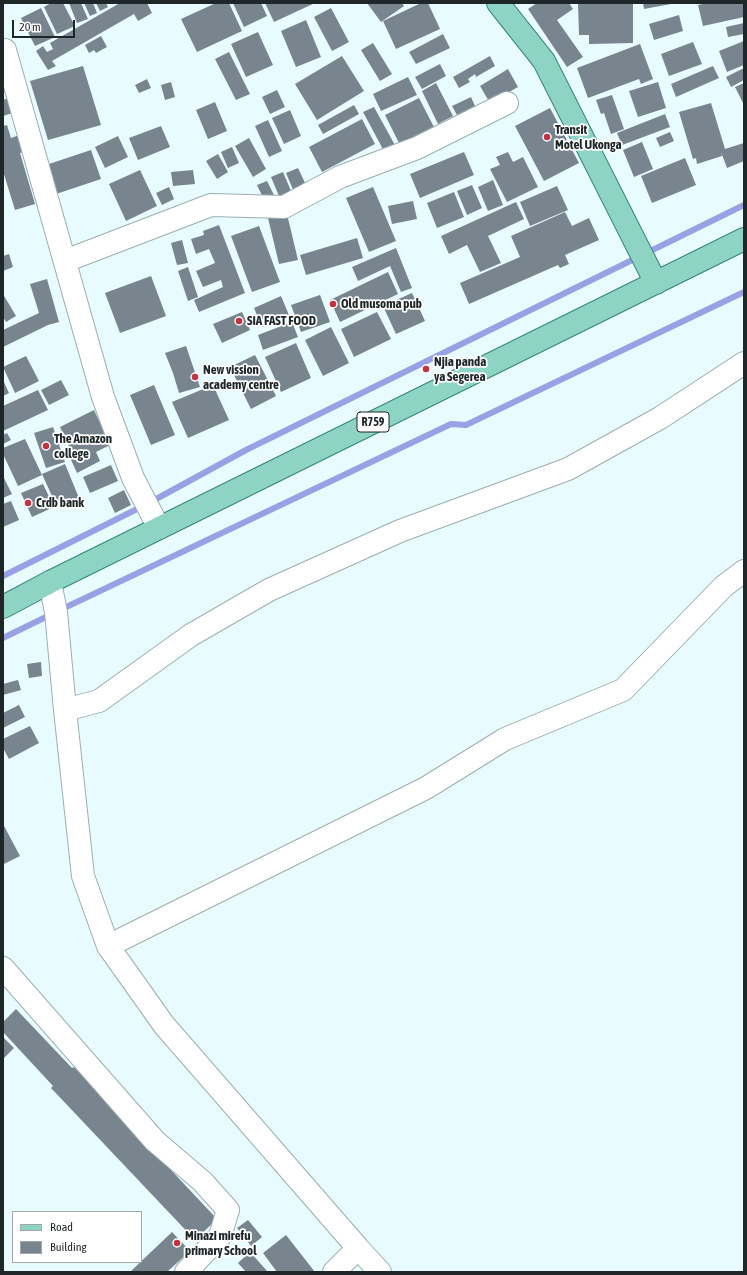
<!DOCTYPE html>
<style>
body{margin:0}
#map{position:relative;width:747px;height:1275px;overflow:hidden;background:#e8fbff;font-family:"Asap Condensed",sans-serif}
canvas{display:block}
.frame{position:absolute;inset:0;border:4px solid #1f2627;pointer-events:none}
.legend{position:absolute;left:12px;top:1211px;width:130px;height:52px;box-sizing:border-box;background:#fff;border:1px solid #a5a8a9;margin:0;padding:5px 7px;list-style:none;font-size:12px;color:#1f2627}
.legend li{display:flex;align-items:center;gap:8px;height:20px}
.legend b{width:20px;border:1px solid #a5a8a9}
.scale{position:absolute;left:12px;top:20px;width:63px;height:18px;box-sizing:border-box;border:2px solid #1f2627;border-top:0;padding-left:5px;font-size:12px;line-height:14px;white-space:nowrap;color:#1f2627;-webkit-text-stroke:3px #fff;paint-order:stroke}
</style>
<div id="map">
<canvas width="747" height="1275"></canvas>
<div class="frame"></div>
<ul class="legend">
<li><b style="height:5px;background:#8ed4c5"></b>Road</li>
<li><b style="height:11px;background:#78848e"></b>Building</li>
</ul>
<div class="scale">20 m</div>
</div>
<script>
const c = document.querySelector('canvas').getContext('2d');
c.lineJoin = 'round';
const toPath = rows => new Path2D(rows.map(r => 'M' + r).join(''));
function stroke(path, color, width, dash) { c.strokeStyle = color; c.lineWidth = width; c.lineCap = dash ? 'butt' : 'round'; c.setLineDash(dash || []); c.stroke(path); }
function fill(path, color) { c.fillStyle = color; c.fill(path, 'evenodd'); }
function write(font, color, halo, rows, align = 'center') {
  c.font = font + ' "Asap Condensed",sans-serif'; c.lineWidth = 3.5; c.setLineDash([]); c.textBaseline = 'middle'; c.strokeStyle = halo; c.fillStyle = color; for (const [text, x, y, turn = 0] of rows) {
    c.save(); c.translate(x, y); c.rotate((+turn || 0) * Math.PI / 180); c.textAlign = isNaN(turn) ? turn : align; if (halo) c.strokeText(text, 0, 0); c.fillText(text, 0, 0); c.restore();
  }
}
stroke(toPath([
 [3,576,147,504,246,450,744,205],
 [60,610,451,424,466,425,744,292],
 [3,638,52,614]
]), '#99a1e4', 6);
fill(toPath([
 [51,3,63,3,75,26,57,34,44,7],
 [69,3,81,3,88,19,77,23],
 [84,3,93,3,97,13,90,16],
 [96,3,106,3,108,7,100,11],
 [120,3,147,3,152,13,138,21,134,14,52,61,56,66,48,70,36,51,43,46,47,52,53,49,50,43],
 [216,3,229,3,242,31,197,52,181,19],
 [233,3,261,3,267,16,244,27],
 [265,3,315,3,274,22],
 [367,3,402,3,404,6,381,22],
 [421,3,428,3,440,29,396,49,383,21],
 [537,3,569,3,573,9,557,20,583,57,567,67,528,9],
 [578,3,633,3,633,43,589,44,589,35,579,35],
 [643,3,671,3,671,4,644,9],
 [708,3,743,3,744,17,703,26,698,5],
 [41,8,55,37,35,46,21,18],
 [331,8,349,42,332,51,314,17],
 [679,15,683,31,654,40,649,24],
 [306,20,321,57,296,67,281,31],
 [744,23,744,34,728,37,726,27],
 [258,32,273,65,246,77,231,44],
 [443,34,450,48,416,64,409,52],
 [101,36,107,47,96,53,94,50,89,53,85,45],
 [744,41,744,65,727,72,719,51],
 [693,42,702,64,669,76,661,54],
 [373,43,392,74,380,81,361,50],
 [640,44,653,79,641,84,639,79,588,98,577,68],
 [229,52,250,94,236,100,215,59],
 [342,56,364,91,317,120,295,84],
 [490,56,495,66,476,77,475,74,468,79,470,82,459,88,453,77],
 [440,64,446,76,422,89,415,77],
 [83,66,101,125,48,140,30,81],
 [713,66,719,78,676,97,671,84],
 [744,68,744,80,731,87,726,77],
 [508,69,518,87,490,103,480,86],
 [408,77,417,95,381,111,373,94],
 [147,79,151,88,139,93,135,85],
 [171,82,175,97,165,100,161,85],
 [658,82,666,108,638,117,629,91],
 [436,83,453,116,438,124,422,91],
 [744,83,744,105,735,87],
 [277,90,285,107,270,114,262,97],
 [612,95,624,129,611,134,604,113,601,114,596,100],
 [15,96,19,111,3,116,3,100],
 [471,97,475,106,457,115,452,106],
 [419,98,435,129,401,147,385,115],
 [215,102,227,131,208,139,196,110],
 [711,103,725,149,744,143,744,161,727,168,721,152,722,156,697,164,696,158,693,159,679,112],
 [354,105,359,114,323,134,318,125],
 [374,107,396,147,385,153,363,112],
 [550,108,579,163,544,181,515,126],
 [290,110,301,136,284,144,272,118],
 [665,114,670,127,622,145,617,133],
 [362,119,375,144,322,172,309,147],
 [268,120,282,151,269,157,255,126],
 [7,125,11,138,25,133,30,149,20,153,35,204,15,210,3,171,3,126],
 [161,126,170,147,138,160,129,138],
 [670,132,674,141,660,147,656,138],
 [118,136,128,157,105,168,95,147],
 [249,138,266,169,253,177,235,146],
 [642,142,653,169,634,177,623,150],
 [232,147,239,163,228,168,221,152],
 [91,150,101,179,56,194,46,165],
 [464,152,474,175,420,198,410,174],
 [508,152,513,162,523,157,538,187,507,202,490,169,500,165,496,157],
 [218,154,228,172,217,179,206,161],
 [685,158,696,185,652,203,641,176],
 [298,168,307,187,294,192,286,173],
 [140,170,157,206,126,221,109,184],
 [193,170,195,184,173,186,171,172],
 [283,172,291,191,279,196,271,177],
 [493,180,503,205,488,211,478,187],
 [267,181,277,201,267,206,257,185],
 [472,185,482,208,467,215,457,191],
 [557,186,568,210,530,226,520,202],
 [169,187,174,199,162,205,156,193],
 [373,187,396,241,369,252,346,198],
 [454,192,464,217,437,228,427,203],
 [413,201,417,219,392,224,388,206],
 [516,202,524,219,488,236,501,263,480,272,467,245,449,254,441,236],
 [565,212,572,226,589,218,599,240,565,255,569,264,560,268,558,265,469,304,460,283,520,257,511,236],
 [287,214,298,260,279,264,268,218],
 [219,225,245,293,199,312,194,300,223,287,221,280,203,287,196,271,215,263,209,249,196,254,191,239,204,235,203,231],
 [259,226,280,282,252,292,231,236],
 [357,238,363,258,306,275,300,255],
 [182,240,188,263,177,265,171,243],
 [396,248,412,288,401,292,390,266,358,281,352,267],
 [9,254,13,267,3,271,3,256],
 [188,267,198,297,188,301,178,271],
 [388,272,398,294,340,322,330,300],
 [151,276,166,316,120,333,105,293],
 [47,279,59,322,48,325,3,347,3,330,39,313,30,284],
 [412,293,425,321,396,334,383,306],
 [3,294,16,316,6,322,3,317],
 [320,295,330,322,301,332,291,305],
 [281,296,289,315,262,327,254,308],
 [242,312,250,330,222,343,213,324],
 [377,312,391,339,354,357,341,329],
 [292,322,298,337,263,350,258,335],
 [331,327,349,363,323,376,305,340],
 [296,343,311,378,281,392,265,357],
 [186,346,200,387,179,393,173,373,165,353],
 [255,355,276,396,251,409,230,367],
 [26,356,39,381,15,393,3,367],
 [3,380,9,393,3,396],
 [61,380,69,395,49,405,41,390],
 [154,385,175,435,151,445,130,395],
 [213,385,229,420,188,438,172,402],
 [38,390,48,410,3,431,3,406],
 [94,410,110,445,96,452,100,461,77,473,67,451,70,449,60,427],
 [53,427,65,462,46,468,34,433],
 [7,433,11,440,3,444,3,435],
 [25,439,42,475,18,486,3,454,3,448],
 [65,464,79,498,57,507,42,474],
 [111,465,118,481,90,493,83,477],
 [3,476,12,494,3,498],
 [43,484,54,507,32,517,21,493],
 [124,490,131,505,115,513,108,498],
 [11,501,19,520,3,527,3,504],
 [41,662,42,676,29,678,27,664],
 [18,680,21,690,3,695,3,684],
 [19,705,25,717,3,728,3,713],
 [30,726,39,743,9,759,3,748,3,739],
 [3,824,20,856,4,864,3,861],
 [16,1009,72,1068,74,1067,217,1219,195,1240,51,1088,53,1086,3,1032,3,1022],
 [3,1037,14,1048,3,1059],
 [248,1220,262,1237,251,1246,237,1228],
 [172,1232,190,1251,167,1272,130,1272],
 [286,1235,315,1272,277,1272,263,1253],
 [250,1252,268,1272,246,1272,238,1263]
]), '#78848e');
const minor = toPath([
 [5,50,103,397,133,478,159,528],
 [65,261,211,205,284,207,340,177,417,148,507,103],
 [50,582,56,612,65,710,83,876,108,946,164,1025,358,1248,380,1272],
 [65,710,99,701,191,635,269,590,400,531,568,469,660,418,744,363],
 [108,946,426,788,505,739,623,690,724,586,744,571],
 [3,968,155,1141,203,1182,228,1210,220,1236,186,1272],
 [334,1272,358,1248]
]);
const major = toPath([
 [498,3,544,61,656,283],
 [3,607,50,582,744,239]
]);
stroke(minor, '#9baeb1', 24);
stroke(major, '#368575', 24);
stroke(minor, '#fff', 22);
stroke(major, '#8ed4c5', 22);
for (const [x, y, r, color] of [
 [547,137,4,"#c33241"],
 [333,304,4,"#c33241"],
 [239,321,4,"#c33241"],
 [426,369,4,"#c33241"],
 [195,377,4,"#c33241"],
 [46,446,4,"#c33241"],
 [28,503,4,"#c33241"],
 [177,1243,4,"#c33241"]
]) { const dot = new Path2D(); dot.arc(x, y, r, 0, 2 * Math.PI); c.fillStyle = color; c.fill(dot); stroke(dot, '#fff', 1.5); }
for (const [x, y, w] of [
 [373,422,32]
]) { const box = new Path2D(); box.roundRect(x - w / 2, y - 10, w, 20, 3); c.fillStyle = '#fff'; c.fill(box); stroke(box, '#1f2627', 1); }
write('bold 12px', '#1f2627', null, [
 ["R759",373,422]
]);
write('bold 13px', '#1f2627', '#fff', [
 ["Transit",555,130],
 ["Motel Ukonga",555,145],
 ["Old musoma pub",341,304],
 ["SIA FAST FOOD",247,321],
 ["Njia panda",434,362],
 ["ya Segerea",434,377],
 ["New vission",203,370],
 ["academy centre",203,385],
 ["The Amazon",54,439],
 ["college",54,454],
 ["Crdb bank",36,503],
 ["Minazi mirefu",185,1236],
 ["primary School",185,1251]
], 'left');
</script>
